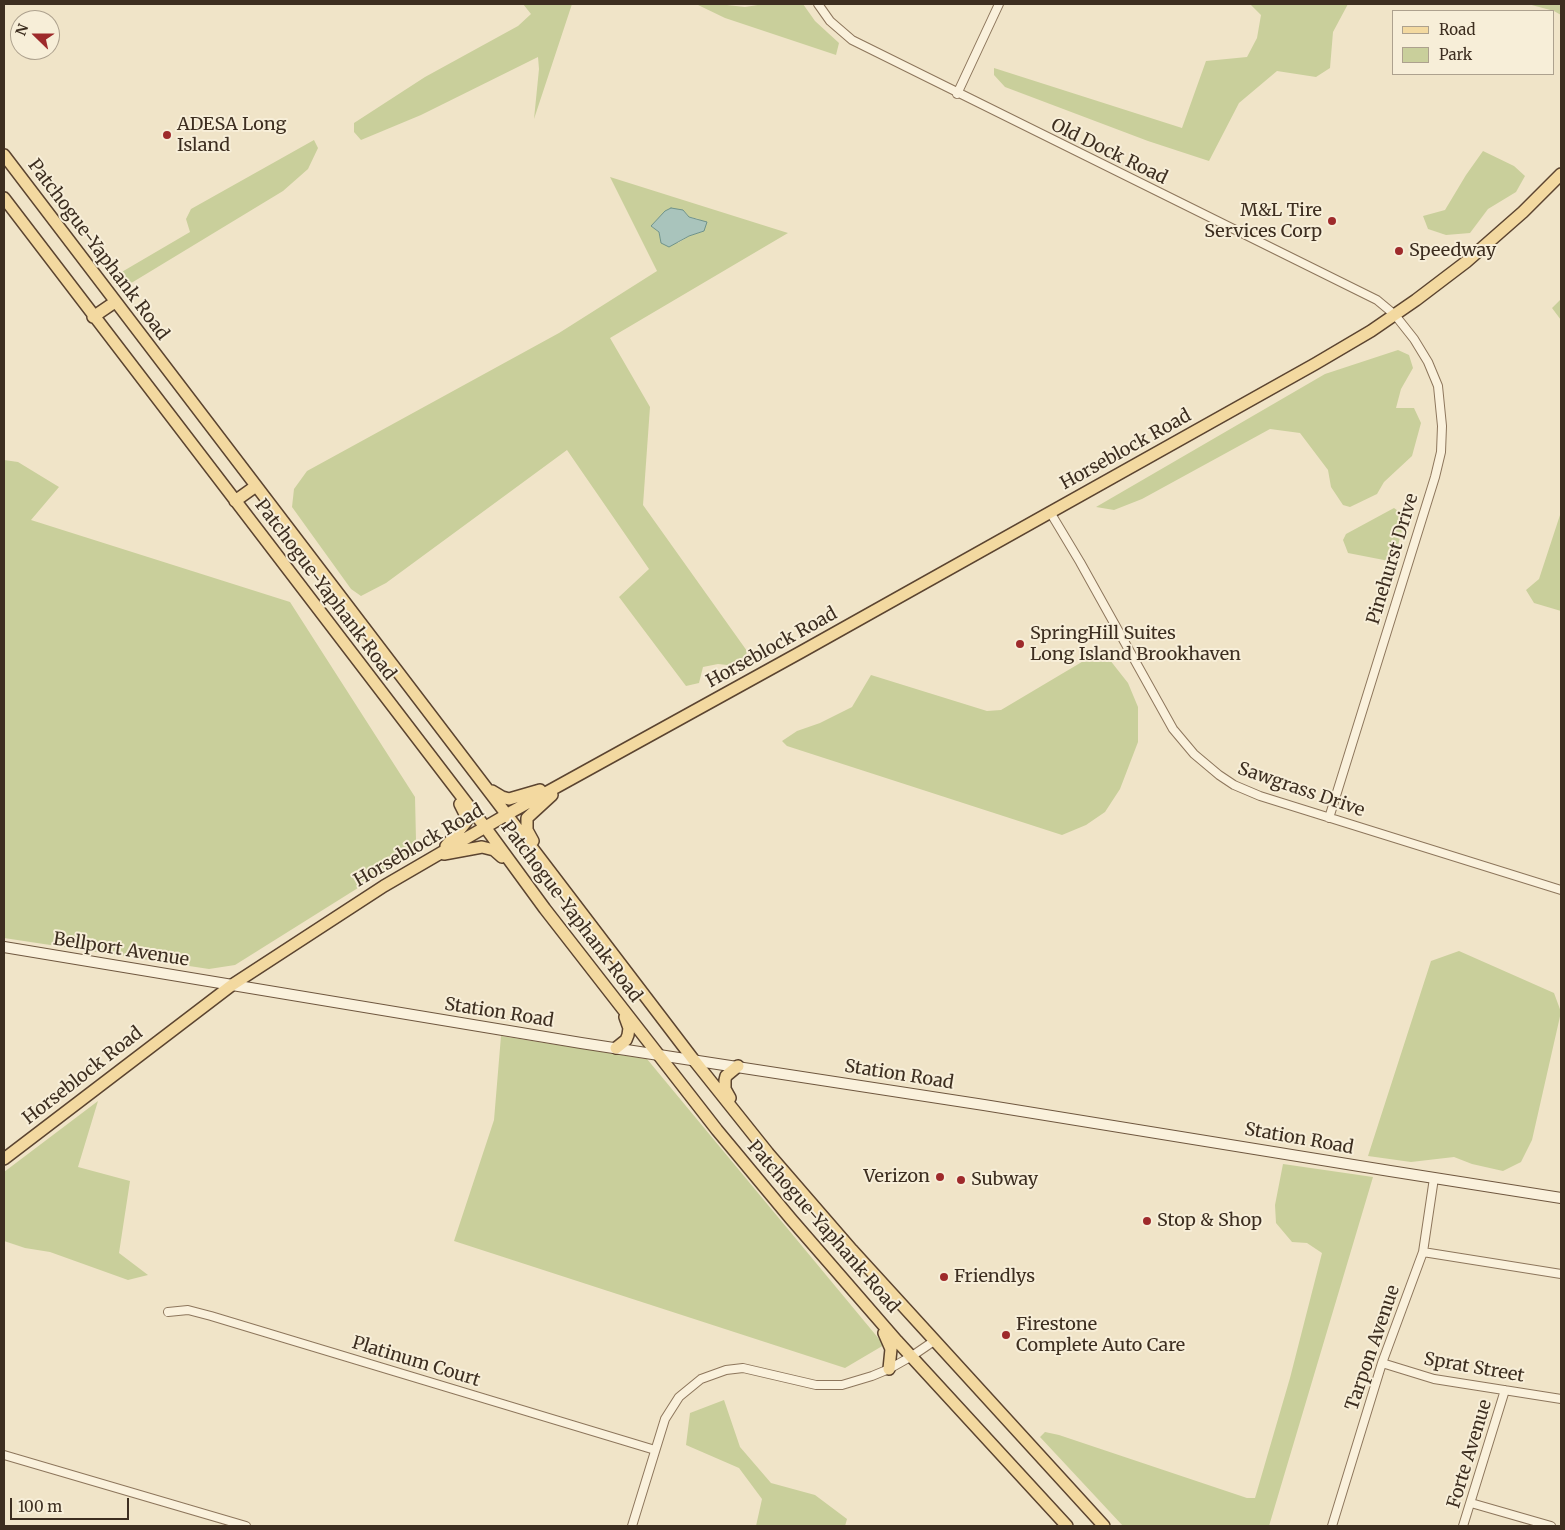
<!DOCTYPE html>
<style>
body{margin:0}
#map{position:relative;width:1565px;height:1530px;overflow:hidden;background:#f0e4c8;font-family:Merriweather,serif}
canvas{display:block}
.frame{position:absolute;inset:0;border:5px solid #3d2e20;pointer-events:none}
.legend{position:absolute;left:1392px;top:10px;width:162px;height:65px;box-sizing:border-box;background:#f7eed8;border:1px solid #ada18e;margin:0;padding:6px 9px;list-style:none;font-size:15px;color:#3d2e20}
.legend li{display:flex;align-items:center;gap:10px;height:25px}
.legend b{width:25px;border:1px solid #ada18e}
.north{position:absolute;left:10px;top:10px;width:50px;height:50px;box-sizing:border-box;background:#f7eed8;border:1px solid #ada18e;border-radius:50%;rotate:292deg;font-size:14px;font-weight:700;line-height:20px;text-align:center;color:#3d2e20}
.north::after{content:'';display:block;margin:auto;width:18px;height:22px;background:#9e2a2b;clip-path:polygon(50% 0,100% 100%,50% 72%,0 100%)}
.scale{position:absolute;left:10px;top:1498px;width:119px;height:22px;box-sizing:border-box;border:2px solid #3d2e20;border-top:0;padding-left:6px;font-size:15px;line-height:18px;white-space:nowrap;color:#3d2e20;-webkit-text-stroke:4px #f7eed8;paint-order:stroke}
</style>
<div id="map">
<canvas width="1565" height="1530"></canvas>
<div class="frame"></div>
<ul class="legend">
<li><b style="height:6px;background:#f3d9a0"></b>Road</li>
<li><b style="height:14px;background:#c9cf9b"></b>Park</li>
</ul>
<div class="north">N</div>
<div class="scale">100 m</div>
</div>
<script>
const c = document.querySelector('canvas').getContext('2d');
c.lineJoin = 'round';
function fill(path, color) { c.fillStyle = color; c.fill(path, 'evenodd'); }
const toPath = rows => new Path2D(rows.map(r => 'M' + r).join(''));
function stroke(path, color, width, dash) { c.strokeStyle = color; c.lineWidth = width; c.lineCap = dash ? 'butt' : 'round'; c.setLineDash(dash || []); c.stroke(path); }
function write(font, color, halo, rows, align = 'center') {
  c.font = font + ' Merriweather,serif'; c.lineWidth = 4; c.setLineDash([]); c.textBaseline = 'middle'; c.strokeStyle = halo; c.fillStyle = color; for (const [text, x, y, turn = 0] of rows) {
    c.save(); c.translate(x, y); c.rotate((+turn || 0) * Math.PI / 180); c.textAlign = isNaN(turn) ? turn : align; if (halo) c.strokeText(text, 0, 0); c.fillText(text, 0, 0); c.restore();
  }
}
fill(toPath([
 [523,4,572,4,534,119,539,69,538,57,421,115,361,140,354,132,354,123,425,77,518,26,531,14],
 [696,4,718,4,745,7,764,4,803,4,815,21,839,43,836,55,725,18],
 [1250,4,1348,4,1333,32,1330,68,1316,77,1277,71,1239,103,1209,161,1148,141,1005,87,994,75,994,68,1182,128,1206,61,1247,57,1257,38,1261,15],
 [1528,4,1561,4,1561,15,1554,11],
 [314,140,318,148,308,169,283,191,128,285,122,282,120,273,190,232,186,219,191,209],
 [1483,151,1514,166,1525,176,1516,192,1488,209,1470,233,1446,235,1428,229,1423,216,1445,210,1466,175],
 [610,177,788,233,610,338,650,407,643,505,747,651,745,658,737,666,718,664,703,667,699,683,686,686,619,597,649,569,567,450,386,583,361,596,351,589,292,507,294,489,307,471,559,333,657,271],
 [677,210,683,210,689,217,699,219,704,231,689,236,678,243,661,243,659,232,651,226,665,212],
 [1561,299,1561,320,1552,308],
 [1398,350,1409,355,1413,368,1401,389,1396,408,1414,408,1421,423,1412,456,1384,482,1377,494,1350,507,1343,505,1331,487,1328,470,1300,433,1270,429,1142,499,1114,510,1096,507,1325,374],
 [4,460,18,462,59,487,31,520,290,602,415,797,416,840,409,856,235,965,209,969,4,938],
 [1394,508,1401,513,1402,530,1396,553,1389,561,1348,553,1343,540,1346,534],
 [1561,512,1561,611,1534,603,1526,590,1539,579],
 [1102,650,1128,683,1138,707,1138,742,1120,789,1105,812,1086,825,1062,835,787,746,782,741,797,731,820,723,852,707,871,675,987,711,1001,710],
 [1459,951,1554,993,1561,1012,1532,1140,1521,1162,1503,1171,1472,1164,1454,1157,1411,1162,1368,1156,1431,961],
 [501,1036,647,1059,884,1345,845,1368,454,1241,494,1120],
 [98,1101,78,1167,130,1181,119,1253,148,1275,128,1280,50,1252,25,1248,4,1241,4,1172],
 [1283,1164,1373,1177,1269,1526,1123,1526,1040,1437,1045,1432,1059,1435,1247,1498,1255,1498,1290,1378,1322,1253,1307,1243,1292,1242,1276,1223,1275,1205],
 [724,1400,740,1447,771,1483,815,1495,847,1519,845,1526,756,1526,762,1499,739,1468,686,1445,690,1413]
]), '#c9cf9b');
const water = toPath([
 [671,208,683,210,689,217,707,222,704,231,689,236,669,247,661,243,659,232,651,226,665,211,671,208]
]);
fill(water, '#a9c4bc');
stroke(water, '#6f938a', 1);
const street = toPath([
 [818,4,830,21,852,40,1377,300,1395,315,1414,339,1428,362,1438,386,1442,426,1441,452,1435,477,1329,818],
 [957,94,999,4],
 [1050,512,1080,562,1173,729,1194,754,1219,775,1234,785,1260,796,1561,890],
 [1423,1252,1561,1274],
 [168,1312,188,1310,211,1316,655,1450],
 [1382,1363,1434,1379,1561,1399],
 [4,1455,246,1526],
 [1471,1503,1551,1526],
 [632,1526,665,1419,679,1397,701,1379,726,1370,743,1368,816,1385,842,1385,872,1376,889,1369,912,1356,934,1341],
 [1332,1526,1382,1363,1423,1252,1434,1178],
 [1463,1526,1505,1390]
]);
const secondary = toPath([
 [4,947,581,1043,984,1105,1390,1171,1561,1198]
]);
const primary = toPath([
 [4,155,693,1059,768,1153,852,1250,1104,1526],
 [4,198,485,827,545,909,717,1130,791,1219,897,1341,1067,1526],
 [93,317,115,302],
 [235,501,256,486],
 [492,791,502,797,509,799,540,790],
 [533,841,527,830,527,818,552,795],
 [446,846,466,822,465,814,460,804],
 [444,854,482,847,494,850,502,857],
 [616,1048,626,1040,628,1035,629,1028,625,1017],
 [730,1098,725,1089,725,1080,726,1076,738,1066],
 [4,1159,232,985,384,886,513,811,801,652,1315,364,1371,331,1416,300,1466,262,1523,212,1561,174],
 [884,1333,891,1349,889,1369]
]);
stroke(street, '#8d765c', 10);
stroke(secondary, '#6f573f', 12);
stroke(primary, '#5b4430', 14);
stroke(street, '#faf1dc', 8);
stroke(secondary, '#faf1dc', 10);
stroke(primary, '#f3d9a0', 11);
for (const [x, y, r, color] of [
 [167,135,5,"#9e2a2b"],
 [1332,221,5,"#9e2a2b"],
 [1399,251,5,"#9e2a2b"],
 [1020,644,5,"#9e2a2b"],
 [940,1177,5,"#9e2a2b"],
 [961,1180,5,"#9e2a2b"],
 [1147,1221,5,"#9e2a2b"],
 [944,1277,5,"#9e2a2b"],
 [1006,1335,5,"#9e2a2b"]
]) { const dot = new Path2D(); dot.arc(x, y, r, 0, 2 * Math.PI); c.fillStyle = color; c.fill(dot); stroke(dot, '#f7eed8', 2); }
write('18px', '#3d2e20', '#f7eed8', [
 ["ADESA Long",177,125],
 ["Island",177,146],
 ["M&L Tire",1322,211,"right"],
 ["Services Corp",1322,232,"right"],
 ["Speedway",1409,251],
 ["SpringHill Suites",1030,634],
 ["Long Island Brookhaven",1030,655],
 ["Verizon",930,1177,"right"],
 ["Subway",971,1180],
 ["Stop & Shop",1157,1221],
 ["Friendlys",954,1277],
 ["Firestone",1016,1325],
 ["Complete Auto Care",1016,1346]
], 'left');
write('18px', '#3d2e20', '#f7eed8', [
 ["Old Dock Road",1109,152,26],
 ["Patchogue-Yaphank Road",98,250,53],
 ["Horseblock Road",1126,450,-29],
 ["Pinehurst Drive",1393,559,-73],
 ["Patchogue-Yaphank Road",325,590,53],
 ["Horseblock Road",772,648,-29],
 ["Sawgrass Drive",1301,790,19],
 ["Horseblock Road",419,846,-30],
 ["Patchogue-Yaphank Road",571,912,53],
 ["Bellport Avenue",121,950,9],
 ["Station Road",499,1013,9],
 ["Station Road",899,1075,9],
 ["Horseblock Road",83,1076,-38],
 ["Station Road",1299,1139,10],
 ["Patchogue-Yaphank Road",823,1227,49],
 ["Tarpon Avenue",1373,1348,-71],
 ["Platinum Court",416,1362,17],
 ["Sprat Street",1474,1368,10],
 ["Forte Avenue",1470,1454,-73]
]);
</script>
